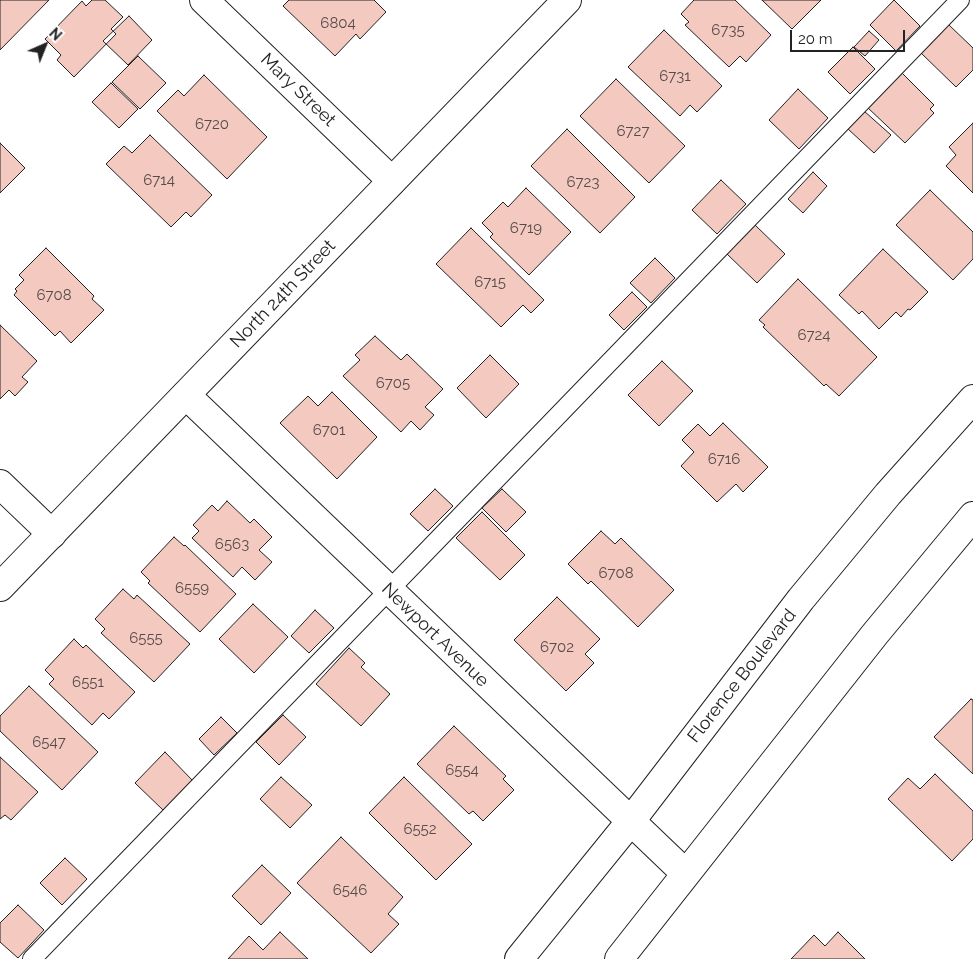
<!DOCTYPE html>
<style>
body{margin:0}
#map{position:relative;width:973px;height:959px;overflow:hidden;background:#fff;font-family:Raleway,sans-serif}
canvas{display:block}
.north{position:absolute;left:20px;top:20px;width:50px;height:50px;-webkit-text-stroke:4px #fff;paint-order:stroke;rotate:44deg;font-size:14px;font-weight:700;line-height:20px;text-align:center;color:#222}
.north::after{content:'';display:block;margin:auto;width:18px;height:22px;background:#222;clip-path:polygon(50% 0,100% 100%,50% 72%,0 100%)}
.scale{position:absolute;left:790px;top:30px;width:115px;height:22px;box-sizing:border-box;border:2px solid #222;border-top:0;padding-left:6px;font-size:15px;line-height:18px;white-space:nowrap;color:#222;-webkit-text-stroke:4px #fff;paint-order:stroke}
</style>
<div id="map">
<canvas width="973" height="959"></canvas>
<div class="north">N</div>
<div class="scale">20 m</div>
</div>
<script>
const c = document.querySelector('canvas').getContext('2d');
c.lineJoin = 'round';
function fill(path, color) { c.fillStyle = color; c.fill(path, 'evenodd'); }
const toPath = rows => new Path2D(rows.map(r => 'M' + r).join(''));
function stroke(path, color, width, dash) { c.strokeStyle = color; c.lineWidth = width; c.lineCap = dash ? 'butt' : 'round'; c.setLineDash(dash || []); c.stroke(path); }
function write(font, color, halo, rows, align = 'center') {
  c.font = font + ' Raleway,sans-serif'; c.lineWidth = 4; c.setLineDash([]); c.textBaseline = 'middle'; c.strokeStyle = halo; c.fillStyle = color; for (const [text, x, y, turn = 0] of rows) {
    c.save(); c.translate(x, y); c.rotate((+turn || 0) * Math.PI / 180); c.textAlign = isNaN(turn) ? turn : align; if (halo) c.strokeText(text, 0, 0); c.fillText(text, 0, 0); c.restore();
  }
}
const building = toPath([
 [0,0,49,0,0,50,0,0],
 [92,0,105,0,123,17,111,29,116,34,74,77,57,60,61,55,45,39,82,1,86,6,92,0],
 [289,0,374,0,386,12,360,39,356,34,335,56,283,6,289,0],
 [694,0,735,0,771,35,746,62,740,56,729,67,685,25,689,22,681,14,694,0],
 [762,0,821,0,792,29,762,0],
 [894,0,920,26,896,51,870,25,894,0],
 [129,16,152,40,128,65,103,41,129,16],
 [948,24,973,48,973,70,956,87,920,52,948,24],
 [664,30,722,86,697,112,690,105,680,116,628,67,664,30],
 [869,31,879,40,865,56,854,47,869,31],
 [853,47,875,69,850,94,828,72,853,47],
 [138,56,166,83,140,109,112,82,138,56],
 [901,72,934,105,930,109,934,113,905,143,867,107,901,72],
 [204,75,267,137,227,179,157,111,178,90,184,96,204,75],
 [616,79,685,146,649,183,580,116,616,79],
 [111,83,138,109,119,128,92,102,111,83],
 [798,89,828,118,799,149,769,120,798,89],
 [864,111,891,135,874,153,848,129,864,111],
 [973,123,973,193,946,166,956,155,949,147,973,123],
 [567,129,635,197,600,233,531,166,567,129],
 [150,135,212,195,191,217,186,212,171,227,106,164,124,146,132,153,150,135],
 [0,143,25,168,0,193,0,143],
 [813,172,827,186,803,213,788,199,813,172],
 [721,180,746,204,717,234,692,210,721,180],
 [526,188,571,232,529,275,490,237,493,234,482,223,503,202,508,207,526,188],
 [930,190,973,232,973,259,953,280,896,225,930,190],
 [755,225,785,254,757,283,727,254,755,225],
 [471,228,544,300,531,313,523,305,501,327,436,264,471,228],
 [46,248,94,296,92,299,104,310,71,343,60,331,55,336,14,295,17,291,15,289,24,280,19,275,46,248],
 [883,249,928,292,910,310,908,309,901,317,896,312,879,329,862,311,859,314,839,295,883,249],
 [655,258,675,278,651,303,630,283,655,258],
 [798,279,877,357,839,396,826,384,824,386,763,327,765,325,759,320,798,279],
 [632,292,647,307,624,330,609,315,632,292],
 [0,325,37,361,22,377,28,382,15,396,9,390,0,399,0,325],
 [375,336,401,360,407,354,443,389,425,407,434,415,420,430,411,421,401,432,343,376,360,360,355,355,375,336],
 [490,355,519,384,486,418,457,388,490,355],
 [662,361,693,391,659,426,628,395,662,361],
 [332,392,377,437,337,479,280,423,308,396,318,406,332,392],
 [723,423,768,467,743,492,736,484,717,502,681,466,694,452,682,440,698,424,710,436,723,423],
 [435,489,453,506,428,531,410,514,435,489],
 [502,489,526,512,506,532,482,508,502,489],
 [227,501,250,523,254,519,272,537,259,550,272,562,255,580,242,567,233,577,192,538,199,531,193,525,212,505,218,511,227,501],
 [482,512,525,555,500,580,456,538,482,512],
 [601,531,615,544,621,538,674,590,638,627,591,581,588,584,568,564,601,531],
 [174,537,184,546,185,545,236,594,200,632,148,583,150,581,141,572,174,537],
 [123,589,134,599,137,595,190,644,154,682,101,633,105,629,95,619,123,589],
 [557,597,600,639,585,654,594,663,566,691,514,640,557,597],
 [253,604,288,637,254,673,219,639,253,604],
 [315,610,334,628,309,653,291,636,315,610],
 [74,639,83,648,86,645,135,692,109,719,103,713,92,725,49,684,54,679,45,670,74,639],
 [349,648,365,663,361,667,390,694,361,726,316,684,349,648],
 [29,686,98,752,62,790,0,731,0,716,29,686],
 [971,699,973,700,973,774,934,737,971,699],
 [283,715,306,737,279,765,256,742,283,715],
 [221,717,237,733,214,755,199,739,221,717],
 [454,726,506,776,503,779,514,790,483,821,473,811,469,814,417,764,454,726],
 [165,752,193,781,163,810,135,783,165,752],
 [0,757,38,792,11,820,5,815,0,819,0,757],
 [935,774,973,811,973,839,952,861,888,799,908,778,920,789,935,774],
 [281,777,312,805,290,828,260,799,281,777],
 [404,777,472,844,436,880,369,813,404,777],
 [341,837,403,897,388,914,399,924,371,953,297,883,341,837],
 [65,858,87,879,62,905,40,883,65,858],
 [262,865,291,893,261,925,232,896,262,865],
 [18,905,44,930,18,958,0,942,0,923,18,905],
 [280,932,308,959,228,959,249,936,263,950,280,932],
 [838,932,865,959,791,959,814,935,825,946,838,932]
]);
fill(building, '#f3c9c0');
stroke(building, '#222', 1);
const service = toPath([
 [32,959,960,0]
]);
const minor = toPath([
 [204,0,392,181],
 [186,395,685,873],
 [0,484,52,534]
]);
const tertiary = toPath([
 [0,587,567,0],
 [519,959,630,822,801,599,888,494,973,399],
 [619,959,875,634,973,516]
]);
stroke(service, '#222', 20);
stroke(minor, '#222', 30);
stroke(tertiary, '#222', 30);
stroke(service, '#fff', 18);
stroke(minor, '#fff', 28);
stroke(tertiary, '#fff', 28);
write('15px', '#564c4a', null, [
 ["6804",338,23],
 ["6735",728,30],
 ["6731",675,76],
 ["6720",212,124],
 ["6727",633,131],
 ["6714",159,180],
 ["6723",583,182],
 ["6719",526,228],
 ["6715",490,282],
 ["6708",54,295],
 ["6724",814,335],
 ["6705",393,383],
 ["6701",329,430],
 ["6716",724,459],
 ["6563",232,544],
 ["6708",616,573],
 ["6559",192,588],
 ["6555",146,638],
 ["6702",557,647],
 ["6551",88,682],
 ["6547",49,742],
 ["6554",462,770],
 ["6552",420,829],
 ["6546",350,890]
]);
write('18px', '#222', '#fff', [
 ["Mary Street",298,90,44],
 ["North 24th Street",283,294,-46],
 ["Newport Avenue",435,635,44],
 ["Florence Boulevard",742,676,-52]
]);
</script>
